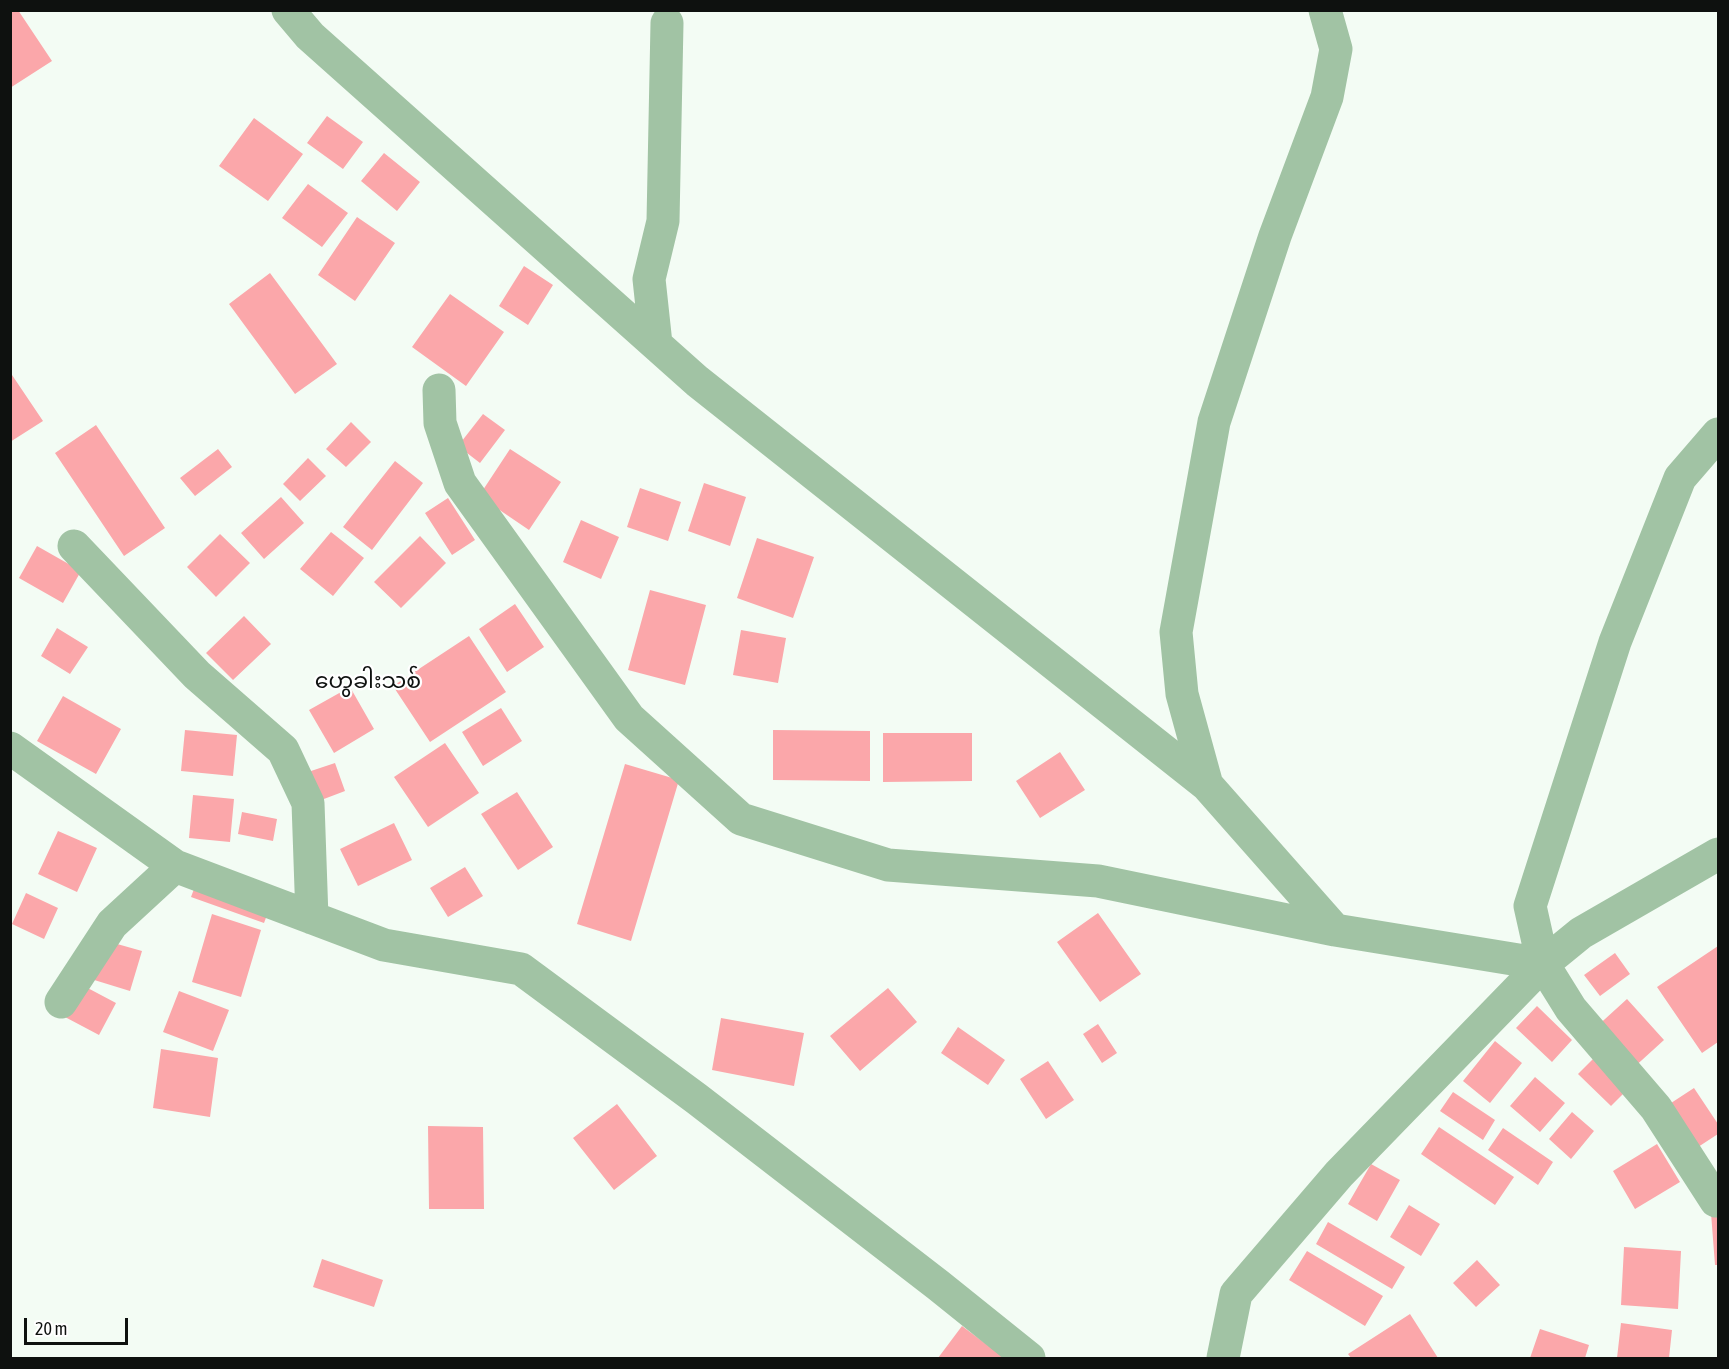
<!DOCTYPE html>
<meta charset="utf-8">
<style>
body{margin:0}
#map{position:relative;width:1729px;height:1369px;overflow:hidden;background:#f3fcf4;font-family:"Asap Condensed",sans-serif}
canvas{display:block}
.frame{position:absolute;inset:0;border:12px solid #0e110f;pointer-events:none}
.scale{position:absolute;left:24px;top:1318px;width:104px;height:27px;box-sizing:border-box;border:3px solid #0e110f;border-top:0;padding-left:8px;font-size:18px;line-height:21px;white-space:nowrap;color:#0e110f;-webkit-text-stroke:4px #fff;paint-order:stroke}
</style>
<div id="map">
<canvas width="1729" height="1369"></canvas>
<div class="frame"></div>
<div class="scale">20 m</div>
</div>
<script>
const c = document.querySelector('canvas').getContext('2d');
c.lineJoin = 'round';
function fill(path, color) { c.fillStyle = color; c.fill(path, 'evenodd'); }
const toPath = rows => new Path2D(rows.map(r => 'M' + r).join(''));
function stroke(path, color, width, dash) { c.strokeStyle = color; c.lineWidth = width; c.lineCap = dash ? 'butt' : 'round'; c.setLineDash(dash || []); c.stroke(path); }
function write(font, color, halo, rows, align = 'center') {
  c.font = font + ' "Asap Condensed","Noto Sans Myanmar",sans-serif'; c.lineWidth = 4.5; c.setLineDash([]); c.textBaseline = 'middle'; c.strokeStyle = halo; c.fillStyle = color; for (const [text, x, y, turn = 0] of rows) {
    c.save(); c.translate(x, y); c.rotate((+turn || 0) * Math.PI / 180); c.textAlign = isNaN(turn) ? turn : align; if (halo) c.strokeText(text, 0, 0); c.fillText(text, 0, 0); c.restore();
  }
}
fill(toPath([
 [10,10,18,10,52,61,10,88],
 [327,116,363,142,343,169,307,143],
 [254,118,303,154,268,201,219,166],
 [384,153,420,182,397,211,361,181],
 [308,184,348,213,322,247,282,218],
 [357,217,395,243,355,301,318,275],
 [524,266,553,285,528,325,499,306],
 [270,273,337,364,295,394,229,304],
 [450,294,504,332,466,386,412,347],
 [10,372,43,421,10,442],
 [483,414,505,430,480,463,458,446],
 [351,422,371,442,346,467,326,449],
 [96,425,165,528,124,556,55,453],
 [218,449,232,467,195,496,180,478],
 [510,449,561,482,529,530,479,496],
 [308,458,326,476,300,501,283,484],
 [395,461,423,483,372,550,343,527],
 [704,483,746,497,730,546,688,531],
 [640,488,681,502,668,541,627,527],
 [281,497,304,523,264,559,241,533],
 [448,498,475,540,452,555,425,513],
 [581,520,619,537,601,579,563,562],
 [331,532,364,558,333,596,300,569],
 [220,534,250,563,216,597,187,567],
 [420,536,446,563,401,608,374,582],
 [757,538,814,557,793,618,737,598],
 [37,546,81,571,63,603,19,578],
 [650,590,706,605,685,685,628,670],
 [515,604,544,647,507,672,479,629],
 [244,616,271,644,233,680,206,653],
 [57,628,88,647,70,674,41,656],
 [741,630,786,638,778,683,733,675],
 [469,636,506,692,430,742,393,686],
 [350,687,374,729,334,753,309,710],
 [63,696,121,729,96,774,37,741],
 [501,708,522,741,483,766,462,732],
 [185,730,237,735,233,776,181,771],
 [773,730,870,731,870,781,773,780],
 [883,733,972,733,972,781,883,782],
 [445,743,479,793,428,827,394,777],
 [1060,752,1085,790,1040,818,1016,781],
 [335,763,345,791,316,802,305,773],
 [625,764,679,780,631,941,577,924],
 [517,792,553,847,518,870,481,814],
 [193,795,234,799,230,842,189,838],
 [242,812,277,819,273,841,238,834],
 [394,823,412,860,358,886,340,849],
 [58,831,97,848,77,892,38,874],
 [465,867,483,896,448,917,430,888],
 [197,881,270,907,264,923,191,897],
 [26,893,58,908,44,939,12,924],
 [1098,913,1141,974,1100,1002,1057,942],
 [212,914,261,930,241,997,192,982],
 [103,940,142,951,130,991,91,979],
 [1718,946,1718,1042,1702,1053,1657,987],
 [1615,953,1630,974,1600,996,1584,975],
 [82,985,116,1003,99,1035,65,1017],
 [888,988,917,1022,860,1071,830,1036],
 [179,991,229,1010,213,1051,163,1032],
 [1627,999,1664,1040,1631,1070,1594,1029],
 [1537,1006,1572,1040,1552,1062,1516,1028],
 [721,1018,804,1033,794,1086,712,1070],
 [1098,1024,1117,1053,1102,1063,1083,1034],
 [958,1027,1005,1060,988,1085,941,1053],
 [1495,1041,1522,1063,1490,1103,1463,1081],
 [161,1049,218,1058,210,1117,153,1108],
 [1596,1056,1629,1088,1611,1106,1578,1074],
 [1048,1061,1074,1100,1046,1119,1020,1079],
 [1535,1077,1565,1103,1540,1132,1510,1106],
 [1694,1088,1718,1124,1718,1134,1695,1149,1668,1105],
 [1453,1092,1495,1120,1483,1140,1440,1111],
 [617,1104,657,1156,614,1190,573,1138],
 [1572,1112,1594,1131,1571,1159,1549,1139],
 [428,1126,483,1127,484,1209,429,1209],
 [1439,1127,1514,1177,1495,1205,1421,1154],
 [1503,1128,1553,1162,1538,1185,1488,1150],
 [1657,1144,1680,1182,1635,1209,1613,1171],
 [1371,1164,1400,1180,1377,1221,1348,1204],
 [1409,1205,1440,1224,1421,1256,1390,1237],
 [1711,1213,1718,1213,1718,1265,1715,1265],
 [1328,1222,1405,1267,1392,1289,1316,1244],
 [1624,1247,1681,1251,1678,1309,1621,1305],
 [1307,1251,1383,1296,1365,1326,1289,1280],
 [322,1259,383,1280,374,1307,313,1287],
 [1477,1260,1500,1285,1476,1307,1453,1283],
 [1410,1314,1438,1358,1351,1358,1348,1354],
 [1621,1323,1672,1330,1669,1358,1617,1358],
 [962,1326,1002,1356,1000,1358,938,1358],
 [1540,1329,1589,1345,1585,1358,1530,1358]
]), '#fba7aa');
stroke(toPath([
 [288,10,310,36,697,381,1207,785,1335,930],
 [656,344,649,279,663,221,667,23],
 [439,390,440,423,460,483,629,718,741,819,888,865,1098,881,1335,930,1543,964],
 [74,546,197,675,283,750,308,803,312,918],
 [10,748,175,866,384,945,521,969,697,1099,938,1285,1029,1358],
 [1207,785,1182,694,1176,632,1214,422,1275,236,1327,97,1336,49,1325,10],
 [61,1002,112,924,175,866],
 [1716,1201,1656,1108,1571,1009,1543,964,1530,906,1615,642,1680,478,1718,434],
 [1223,1358,1236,1294,1339,1174,1543,964,1581,933,1718,854]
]), '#a1c3a4', 33);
write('22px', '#0e110f', '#fff', [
 ["ဟွေခါးသစ်",368,681]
]);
</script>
